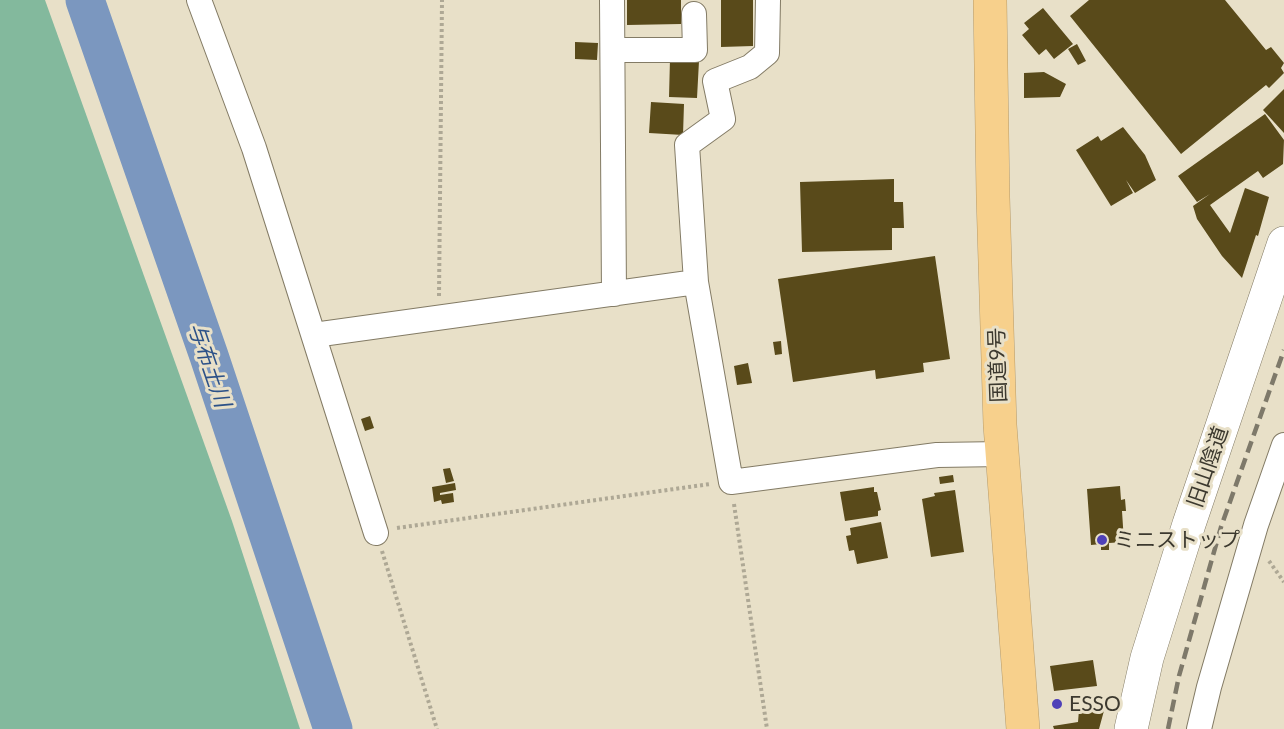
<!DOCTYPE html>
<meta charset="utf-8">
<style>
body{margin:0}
canvas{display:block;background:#e8e0c8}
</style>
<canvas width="1284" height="729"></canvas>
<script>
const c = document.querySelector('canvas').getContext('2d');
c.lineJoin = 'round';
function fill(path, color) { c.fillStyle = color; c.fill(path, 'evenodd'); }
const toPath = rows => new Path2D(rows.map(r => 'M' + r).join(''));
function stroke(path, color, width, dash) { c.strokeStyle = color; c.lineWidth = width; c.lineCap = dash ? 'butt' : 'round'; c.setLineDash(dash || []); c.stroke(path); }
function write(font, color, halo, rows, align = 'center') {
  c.font = font + ' Lato,"Noto Sans JP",sans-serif'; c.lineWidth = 6; c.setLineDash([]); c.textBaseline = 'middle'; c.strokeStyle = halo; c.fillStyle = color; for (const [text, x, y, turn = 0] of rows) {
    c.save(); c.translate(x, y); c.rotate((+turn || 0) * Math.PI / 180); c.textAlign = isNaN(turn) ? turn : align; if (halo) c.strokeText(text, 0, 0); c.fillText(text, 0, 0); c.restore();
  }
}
fill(toPath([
 [0,0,45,0,232,521,300,729,0,729]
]), '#83b99d');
stroke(toPath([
 [85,0,209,356,333,729]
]), '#7b97bf', 39);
fill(toPath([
 [627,0,681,0,681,24,627,25],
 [721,0,753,0,753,46,721,47],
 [1089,0,1225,0,1266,50,1271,47,1284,63,1281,68,1284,73,1269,88,1266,85,1181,154,1070,16],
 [1043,8,1073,44,1054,59,1046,49,1039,55,1022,35,1029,29,1024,23],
 [575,42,598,43,597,60,575,59],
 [1077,44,1086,61,1078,65,1068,49],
 [670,59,699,61,697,98,669,97],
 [1044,72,1066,84,1060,97,1024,98,1024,73],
 [1284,89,1284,133,1263,110],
 [651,102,684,104,683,135,649,133],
 [1265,114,1284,140,1283,164,1263,178,1258,171,1210,205,1230,233,1245,188,1269,197,1258,236,1256,235,1242,278,1222,256,1197,219,1193,206,1210,194,1197,202,1178,176],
 [1123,127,1145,155,1156,180,1135,193,1126,180,1133,193,1111,206,1076,150,1098,136,1101,141],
 [894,179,894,202,903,202,904,228,892,228,892,250,802,252,800,182],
 [935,256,950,359,923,363,924,372,876,379,875,370,793,382,778,279],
 [781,341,782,354,775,355,773,342],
 [748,363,752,383,737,385,734,366],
 [370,416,374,428,365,431,361,419],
 [450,468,454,481,446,483,443,469],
 [953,475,954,482,940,484,939,477],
 [455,483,456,490,440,493,440,495,453,493,454,502,442,504,441,500,434,502,432,487],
 [1120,486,1121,500,1125,499,1126,511,1122,511,1124,542,1109,543,1109,550,1101,550,1101,544,1091,545,1087,489],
 [874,487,874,492,877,492,881,510,878,511,878,516,845,521,840,492],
 [955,490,964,552,931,557,922,499,935,496,934,493],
 [881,522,888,558,857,564,854,550,849,551,846,536,851,535,850,528],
 [1093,660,1097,686,1054,691,1050,666],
 [1105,707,1099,729,1054,729,1053,726,1078,722,1079,710]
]), '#594a1a');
const street = toPath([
 [199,0,254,148,376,533],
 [612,0,614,294],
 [613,50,695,50,694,14],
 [696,282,687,145,723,119,715,81,750,67,767,53,768,0],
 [314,335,696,282,731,482,937,455,1002,454],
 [1199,729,1209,687,1256,525,1284,445]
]);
const secondary = toPath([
 [1131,729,1147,658,1189,524,1284,243]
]);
const highway = toPath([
 [990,0,993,197,1000,425,1023,729]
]);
stroke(street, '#837b65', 26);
stroke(secondary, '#837b65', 34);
stroke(highway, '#b69b6b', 34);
stroke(toPath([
 [439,296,442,0],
 [734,504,767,729],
 [397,528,710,484],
 [382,551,437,729],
 [1269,561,1284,582]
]), '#aea895', 4, [3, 3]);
stroke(street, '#fff', 24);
stroke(secondary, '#fff', 33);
stroke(highway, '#f7d08c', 33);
stroke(toPath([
 [1168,729,1179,676,1221,527,1284,350]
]), '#7e796a', 4.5, [12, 6]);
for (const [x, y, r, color] of [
 [1102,540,6,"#4f41b8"],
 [1057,704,6,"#4f41b8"]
]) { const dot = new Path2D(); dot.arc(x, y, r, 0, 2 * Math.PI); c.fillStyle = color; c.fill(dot); stroke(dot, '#e8e0c8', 2); }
write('21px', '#3c392f', '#e8e0c8', [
 ["国道9号",998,365,-92],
 ["旧山陰道",1208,467,-71]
]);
write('21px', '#3c392f', '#e8e0c8', [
 ["ミニストップ",1114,540],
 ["ESSO",1069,704]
], 'left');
write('italic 22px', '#2d5288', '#e8e0c8', [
 ["与布土川",209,365,71]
]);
</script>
